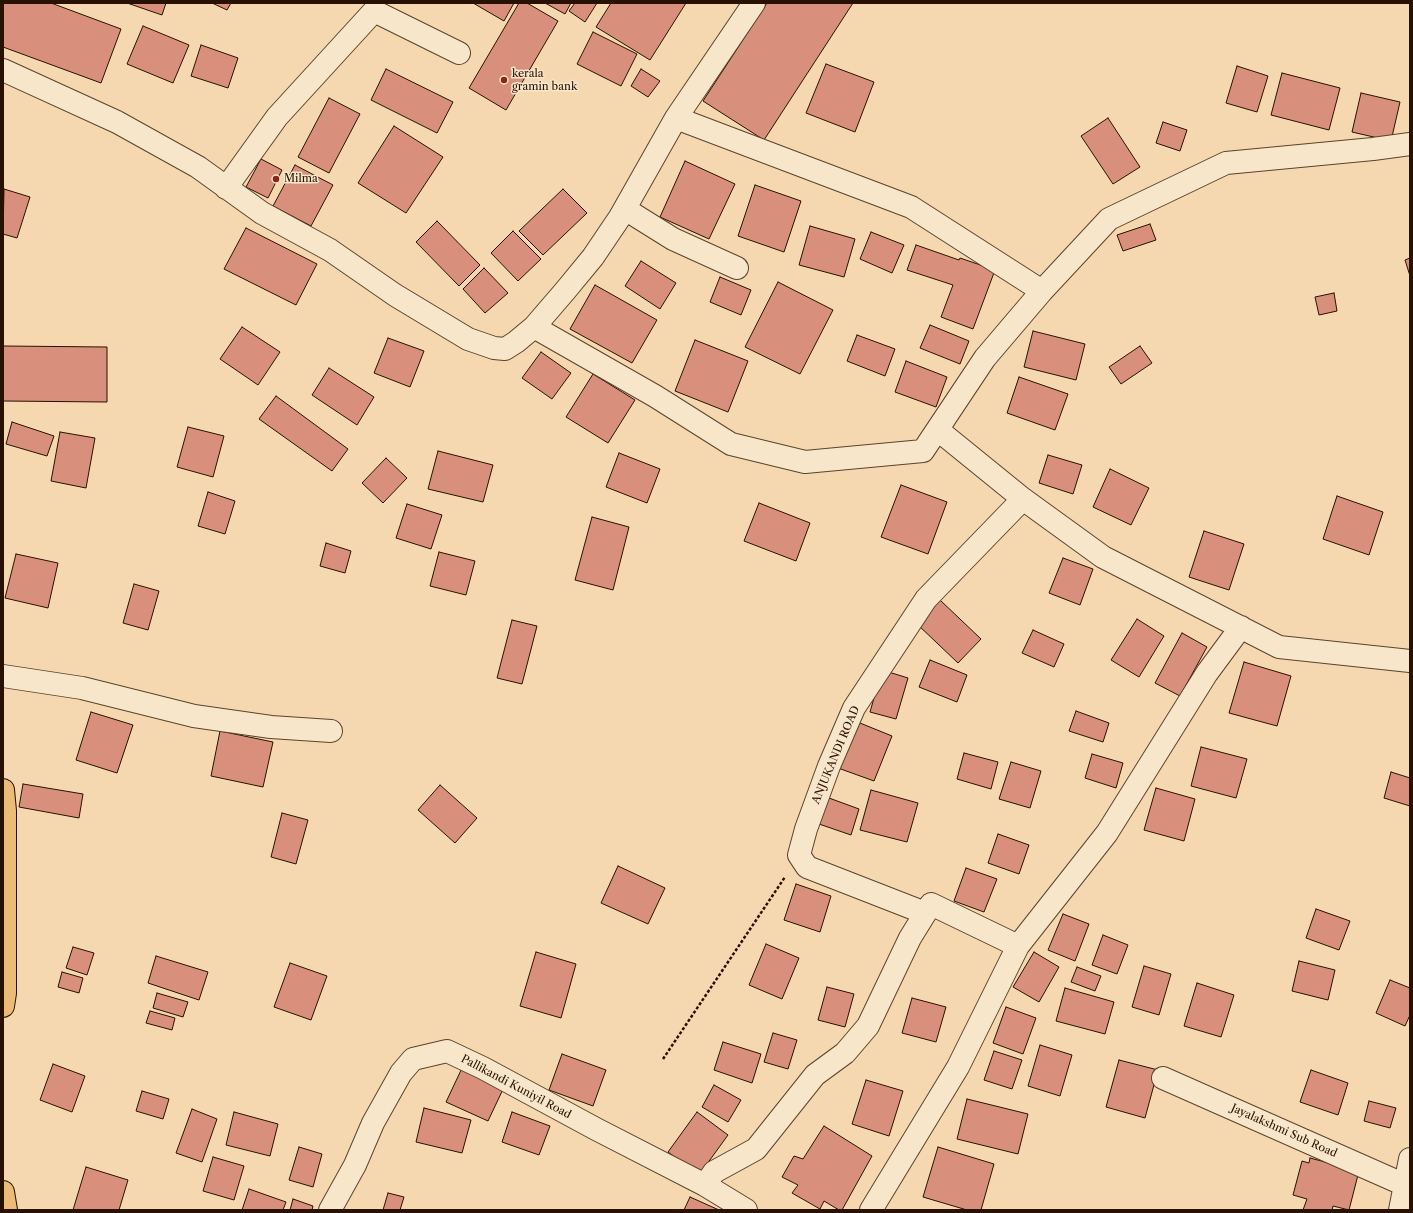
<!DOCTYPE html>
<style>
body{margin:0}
#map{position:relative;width:1413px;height:1213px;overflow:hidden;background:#f5d8af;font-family:"Libre Caslon Text",serif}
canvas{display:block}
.frame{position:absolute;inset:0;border:4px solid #281100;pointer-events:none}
</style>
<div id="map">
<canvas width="1413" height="1213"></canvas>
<div class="frame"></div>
</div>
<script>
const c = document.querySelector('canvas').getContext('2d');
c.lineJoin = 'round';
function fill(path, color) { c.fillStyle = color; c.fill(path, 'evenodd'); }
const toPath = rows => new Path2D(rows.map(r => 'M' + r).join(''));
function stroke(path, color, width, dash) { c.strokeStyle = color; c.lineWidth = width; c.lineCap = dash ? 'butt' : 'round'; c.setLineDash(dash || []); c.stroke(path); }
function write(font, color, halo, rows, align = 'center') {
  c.font = font + ' "Libre Caslon Text",serif'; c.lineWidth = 3; c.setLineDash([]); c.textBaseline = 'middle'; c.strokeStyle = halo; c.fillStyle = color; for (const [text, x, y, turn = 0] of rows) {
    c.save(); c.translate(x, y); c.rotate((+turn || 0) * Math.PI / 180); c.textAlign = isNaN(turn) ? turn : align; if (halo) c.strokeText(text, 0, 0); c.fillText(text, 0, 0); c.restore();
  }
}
const building = toPath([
 [3,3,51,3,121,29,101,83,3,47,3,3],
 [127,3,166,3,162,15,127,3],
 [212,3,231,3,227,10,212,3],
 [473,3,514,3,504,21,473,3],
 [519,3,527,3,558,21,506,110,469,88,519,3],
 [545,3,571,3,565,14,545,3],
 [575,3,597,3,585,22,569,11,575,3],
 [611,3,686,3,650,60,596,27,611,3],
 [767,3,853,3,764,140,703,101,767,3],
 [143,26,189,45,173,83,127,64,143,26],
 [593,32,637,54,621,86,577,64,593,32],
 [201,45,238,58,228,88,191,76,201,45],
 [826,64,874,82,855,132,806,113,826,64],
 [1237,66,1268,76,1257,112,1226,103,1237,66],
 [386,69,453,102,437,133,371,100,386,69],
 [641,69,660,81,648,97,631,86,641,69],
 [1282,73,1340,88,1329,130,1271,115,1282,73],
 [1361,93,1400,102,1391,141,1352,132,1361,93],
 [329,98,360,114,329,173,298,157,329,98],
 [1108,118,1140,167,1113,184,1081,136,1108,118],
 [1163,122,1187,130,1180,151,1156,143,1163,122],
 [394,126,443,157,406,213,358,183,394,126],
 [261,159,282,170,268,198,246,187,261,159],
 [685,161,735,184,709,239,660,217,685,161],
 [295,165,333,185,311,226,273,206,295,165],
 [755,185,801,201,784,252,738,236,755,185],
 [4,189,30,197,17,238,3,234,4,189],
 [563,189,587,213,543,255,519,231,563,189],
 [437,221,480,265,459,286,416,242,437,221],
 [1150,224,1156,240,1123,251,1117,235,1150,224],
 [810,226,855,239,844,277,799,265,810,226],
 [246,228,317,264,296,305,224,269,246,228],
 [513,231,541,259,518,281,491,253,513,231],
 [871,232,904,245,892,273,860,259,871,232],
 [916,245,959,260,960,258,995,270,973,329,941,317,953,285,907,270,916,245],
 [1410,258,1410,276,1405,260,1410,258],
 [641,261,676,283,660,309,625,286,641,261],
 [484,268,508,293,485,313,463,289,484,268],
 [720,277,751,290,741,315,710,302,720,277],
 [778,282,833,310,800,374,745,347,778,282],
 [595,285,657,320,632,363,570,329,595,285],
 [1334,293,1337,311,1319,315,1315,297,1334,293],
 [930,325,969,341,960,364,920,348,930,325],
 [242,327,280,352,258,385,220,359,242,327],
 [1033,331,1085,344,1076,380,1024,367,1033,331],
 [857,335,895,349,885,376,847,361,857,335],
 [388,338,424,351,410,387,374,373,388,338],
 [695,340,748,361,728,412,675,391,695,340],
 [3,346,107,347,107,402,3,401,3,346],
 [1140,346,1152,363,1121,384,1109,367,1140,346],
 [541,352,571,373,552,399,522,378,541,352],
 [906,361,947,377,936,407,895,392,906,361],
 [329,368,374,397,357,425,312,395,329,368],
 [593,374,635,400,608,443,566,417,593,374],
 [1019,377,1068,394,1055,430,1007,413,1019,377],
 [276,396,348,449,332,471,259,419,276,396],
 [12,422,54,436,47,456,6,444,12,422],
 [188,427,224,436,213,477,177,467,188,427],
 [60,432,95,438,86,488,51,481,60,432],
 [438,451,493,465,483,502,428,489,438,451],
 [619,453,660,469,647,503,606,487,619,453],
 [1048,455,1082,465,1073,494,1039,483,1048,455],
 [386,458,407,478,383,503,362,483,386,458],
 [1110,469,1149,488,1131,525,1093,507,1110,469],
 [901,485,947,502,928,554,881,537,901,485],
 [208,492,235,501,225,534,198,526,208,492],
 [1337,496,1383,512,1369,555,1323,539,1337,496],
 [759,503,810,523,796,561,744,541,759,503],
 [407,504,442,515,431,549,396,538,407,504],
 [592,517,629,527,613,590,575,580,592,517],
 [1204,531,1244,544,1229,590,1189,577,1204,531],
 [326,543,351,551,345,573,320,566,326,543],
 [439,552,475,561,466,595,430,586,439,552],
 [16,554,58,563,48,608,5,598,16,554],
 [1063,558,1093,569,1080,605,1049,593,1063,558],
 [134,584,159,591,148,630,123,623,134,584],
 [940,600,981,639,958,663,917,624,940,600],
 [1137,619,1164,636,1139,677,1111,660,1137,619],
 [512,620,537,626,522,684,497,678,512,620],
 [1033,630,1064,644,1054,667,1022,653,1033,630],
 [1182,633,1207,647,1180,696,1155,683,1182,633],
 [930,660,967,675,957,702,919,687,930,660],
 [1244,662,1291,676,1277,726,1229,713,1244,662],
 [882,670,908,678,896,719,870,712,882,670],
 [1076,711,1109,723,1103,742,1069,731,1076,711],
 [91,712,133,725,117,773,76,760,91,712],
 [855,721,892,736,874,781,838,768,855,721],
 [220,731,273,742,263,787,211,776,220,731],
 [1201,747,1247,759,1236,798,1191,786,1201,747],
 [964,753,998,762,991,789,957,779,964,753],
 [1092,754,1123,763,1116,788,1085,778,1092,754],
 [1011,762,1041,771,1030,808,999,799,1011,762],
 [1391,772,1410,778,1410,806,1384,798,1391,772],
 [23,784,83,794,79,818,19,807,23,784],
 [440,785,477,818,455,843,418,810,440,785],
 [1156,788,1195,799,1184,841,1144,830,1156,788],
 [871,790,918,803,907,842,860,830,871,790],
 [829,798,859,809,851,835,819,824,829,798],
 [282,813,308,820,296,864,271,857,282,813],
 [998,834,1029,845,1019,874,988,863,998,834],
 [618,866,665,888,648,924,601,903,618,866],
 [966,868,997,879,984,912,954,901,966,868],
 [796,884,831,896,820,932,784,920,796,884],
 [1316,909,1350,921,1339,950,1306,938,1316,909],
 [1063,914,1089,924,1075,961,1048,950,1063,914],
 [1103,935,1128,945,1117,974,1092,965,1103,935],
 [766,944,799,958,782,999,749,985,766,944],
 [73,947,94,953,87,975,66,968,73,947],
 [536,952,576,964,561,1018,520,1006,536,952],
 [1034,952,1059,967,1039,1002,1013,987,1034,952],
 [156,956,208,972,199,1000,148,983,156,956],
 [1299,961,1335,970,1328,1000,1292,991,1299,961],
 [290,963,327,976,311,1020,274,1007,290,963],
 [1144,966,1171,974,1159,1015,1132,1007,1144,966],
 [1077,967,1101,976,1095,991,1071,982,1077,967],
 [62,972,83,978,79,993,58,987,62,972],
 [1390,980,1410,988,1410,1015,1405,1026,1376,1013,1390,980],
 [1197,983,1234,995,1221,1037,1184,1026,1197,983],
 [827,987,854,994,845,1027,818,1020,827,987],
 [1065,988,1114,1002,1105,1034,1056,1021,1065,988],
 [157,993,188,1002,183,1017,153,1008,157,993],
 [912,998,946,1007,936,1042,902,1033,912,998],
 [1006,1007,1036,1018,1023,1054,993,1043,1006,1007],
 [150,1011,175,1018,172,1030,146,1023,150,1011],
 [773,1033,797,1040,788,1069,764,1062,773,1033],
 [723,1042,761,1054,752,1083,714,1070,723,1042],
 [1040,1045,1072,1055,1060,1096,1028,1086,1040,1045],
 [994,1051,1022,1060,1012,1089,984,1080,994,1051],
 [562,1054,606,1070,593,1106,549,1090,562,1054],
 [1119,1060,1158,1070,1145,1118,1106,1107,1119,1060],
 [53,1064,85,1076,72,1112,40,1100,53,1064],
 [463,1066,505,1085,488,1121,446,1102,463,1066],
 [1311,1070,1348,1083,1338,1115,1300,1102,1311,1070],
 [866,1080,903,1091,889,1136,852,1124,866,1080],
 [714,1085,741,1100,728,1122,702,1107,714,1085],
 [142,1091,169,1099,163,1119,136,1111,142,1091],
 [967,1099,1028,1114,1018,1154,957,1139,967,1099],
 [1369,1101,1396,1108,1390,1128,1364,1121,1369,1101],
 [424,1108,471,1120,462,1153,416,1142,424,1108],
 [192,1109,217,1119,202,1162,176,1153,192,1109],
 [234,1112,278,1124,270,1156,226,1145,234,1112],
 [512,1112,550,1126,539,1155,502,1142,512,1112],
 [697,1112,728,1135,699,1175,668,1152,697,1112],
 [824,1126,872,1156,842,1210,839,1210,824,1201,820,1209,792,1193,798,1185,782,1177,794,1156,803,1159,824,1126],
 [299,1147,322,1154,313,1187,289,1180,299,1147],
 [938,1147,994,1164,981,1210,967,1210,923,1197,938,1147],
 [213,1157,244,1166,234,1200,203,1191,213,1157],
 [1310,1158,1359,1171,1349,1210,1333,1206,1332,1210,1303,1210,1307,1199,1293,1195,1302,1161,1309,1163,1310,1158],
 [86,1167,128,1180,119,1210,73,1210,86,1167],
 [249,1189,286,1202,283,1210,242,1210,249,1189],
 [388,1193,404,1197,400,1210,383,1210,388,1193],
 [690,1197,719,1210,684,1210,690,1197],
 [293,1199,313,1206,312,1210,290,1210,293,1199]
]);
fill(building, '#d8907d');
stroke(building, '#281100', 1);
const minor = toPath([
 [3,70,117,122,198,167,262,213,330,250,395,295,468,339,494,348,505,349,516,342,534,327,565,291,593,257,620,217,676,118,754,3],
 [676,118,911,207,1042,291],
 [226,188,277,117,374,11,459,53],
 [625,209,673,239,737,268],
 [534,327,655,396,731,444,805,462,923,451,985,358,1042,291,1109,219,1226,163,1373,149,1410,144],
 [938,430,1023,499,1103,557,1279,647,1410,661],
 [3,676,82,688,194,716,271,727,331,731],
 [925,913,807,867,799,855,806,829,829,766,854,708,926,599,1023,499],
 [1163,1078,1405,1185],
 [330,1210,355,1165,373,1123,401,1073,413,1059,447,1051,483,1068,596,1129,705,1185],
 [746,1210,705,1185,714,1172,756,1149,815,1075,845,1053,868,1026,910,938,931,904,1018,946],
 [871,1210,958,1067,1018,946,1107,833,1207,673,1241,627],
 [1400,1210,1410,1159]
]);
const highway = toPath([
 [3,790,5,811,5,993,3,1006],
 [3,1192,6,1210]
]);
stroke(minor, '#5b432c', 24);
stroke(highway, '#281100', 24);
stroke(toPath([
 [663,1059,785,877]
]), '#281100', 2.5, [3, 2]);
stroke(minor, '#f8e6cb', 22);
stroke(highway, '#eabc78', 22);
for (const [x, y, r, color] of [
 [504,80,4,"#8f2418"],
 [276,179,4,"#8f2418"]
]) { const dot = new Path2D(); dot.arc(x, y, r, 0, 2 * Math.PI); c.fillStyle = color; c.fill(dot); stroke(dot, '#f8e6cb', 1.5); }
write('11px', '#281100', '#f8e6cb', [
 ["kerala",512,74],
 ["gramin bank",512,87],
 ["Milma",284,179]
], 'left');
write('11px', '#281100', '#f8e6cb', [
 ["ANJUKANDI ROAD",836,755,-67],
 ["Pallikandi Kuniyil Road",516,1087,28],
 ["Jayalakshmi Sub Road",1284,1131,24]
]);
</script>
